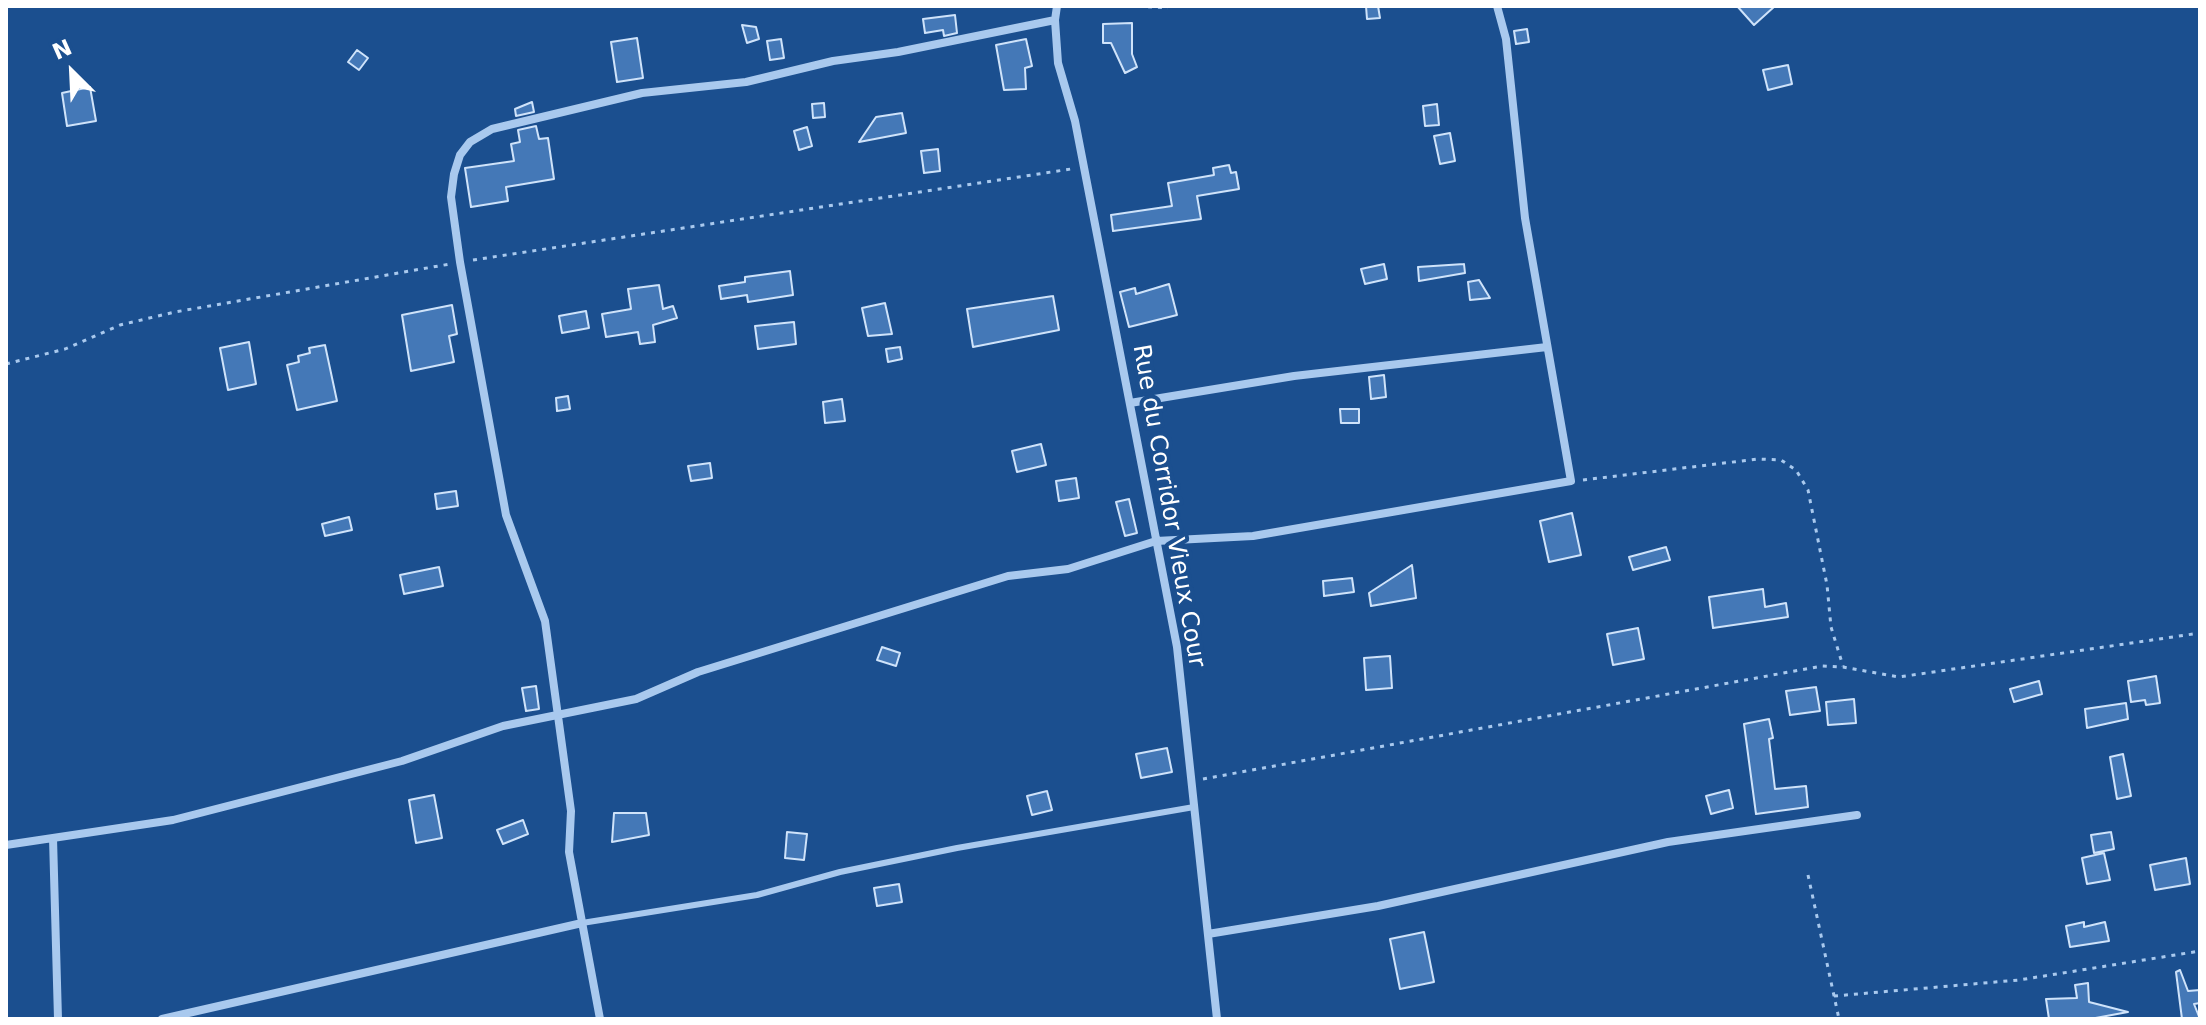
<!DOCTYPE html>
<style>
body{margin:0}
#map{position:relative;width:2206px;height:1025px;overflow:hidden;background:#1b4f8f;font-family:"DejaVu Sans",sans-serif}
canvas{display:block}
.frame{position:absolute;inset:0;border:8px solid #fff;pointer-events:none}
.north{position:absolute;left:32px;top:32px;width:80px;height:80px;-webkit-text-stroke:6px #1b4f8f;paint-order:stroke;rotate:336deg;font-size:22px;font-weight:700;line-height:32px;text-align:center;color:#fff}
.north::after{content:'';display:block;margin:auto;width:28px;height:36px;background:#fff;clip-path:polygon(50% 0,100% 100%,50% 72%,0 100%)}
</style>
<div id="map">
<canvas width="2206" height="1025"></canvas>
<div class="frame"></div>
<div class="north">N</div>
</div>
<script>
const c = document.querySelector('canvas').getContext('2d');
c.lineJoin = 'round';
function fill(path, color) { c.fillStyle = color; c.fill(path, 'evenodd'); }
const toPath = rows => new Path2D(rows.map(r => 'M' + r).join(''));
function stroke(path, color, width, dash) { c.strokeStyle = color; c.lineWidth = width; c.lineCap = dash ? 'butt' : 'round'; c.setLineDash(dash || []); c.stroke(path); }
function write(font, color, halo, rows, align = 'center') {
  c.font = font + ' "DejaVu Sans",sans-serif'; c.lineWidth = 8; c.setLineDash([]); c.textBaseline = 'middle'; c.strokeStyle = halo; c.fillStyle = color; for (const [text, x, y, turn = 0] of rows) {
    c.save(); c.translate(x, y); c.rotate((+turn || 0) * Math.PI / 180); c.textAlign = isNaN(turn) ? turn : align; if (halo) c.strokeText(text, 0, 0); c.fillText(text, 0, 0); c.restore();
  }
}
const building = toPath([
 [1366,6,1378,6,1380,18,1367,19,1366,6],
 [1737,6,1775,6,1754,25,1737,6],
 [955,15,957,33,944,36,943,30,925,33,923,19,955,15],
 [1132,23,1132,54,1137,67,1125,73,1111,43,1103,43,1103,24,1132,23],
 [742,25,756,27,759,39,747,43,742,25],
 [1527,29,1529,42,1516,44,1514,31,1527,29],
 [637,38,643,78,617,82,611,42,637,38],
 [781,39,784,58,770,60,767,41,781,39],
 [1026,39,1032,66,1025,68,1026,89,1004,90,996,45,1026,39],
 [357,50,368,58,359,70,348,62,357,50],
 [1788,65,1792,84,1768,90,1763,70,1788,65],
 [90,87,96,121,67,126,62,93,90,87],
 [532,102,534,112,516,116,515,109,532,102],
 [824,103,825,117,813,118,812,104,824,103],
 [1437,104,1439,125,1425,126,1423,106,1437,104],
 [902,113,906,133,859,142,876,117,902,113],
 [536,126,539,139,548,138,554,179,506,187,508,201,471,207,465,168,514,161,511,144,520,142,518,130,536,126],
 [807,127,812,146,799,150,794,131,807,127],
 [1450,133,1455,161,1440,164,1434,136,1450,133],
 [938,149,940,171,924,173,921,151,938,149],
 [1229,165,1231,173,1236,172,1239,189,1197,196,1201,219,1113,231,1111,215,1172,206,1168,183,1214,175,1213,168,1229,165],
 [1384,264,1387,279,1365,284,1361,269,1384,264],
 [1464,264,1465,273,1419,281,1418,267,1464,264],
 [790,271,793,295,748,302,747,295,721,299,719,286,745,282,745,277,790,271],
 [1479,280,1490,298,1470,300,1468,282,1479,280],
 [1169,284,1177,315,1129,327,1120,292,1135,288,1136,294,1169,284],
 [659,285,663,309,673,306,677,318,653,325,655,342,640,344,638,332,606,337,602,314,631,309,628,289,659,285],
 [1053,296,1059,330,973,347,967,309,1053,296],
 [885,303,892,334,868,336,862,308,885,303],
 [452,305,457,334,449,336,454,362,411,371,402,315,452,305],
 [586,311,589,328,562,333,559,316,586,311],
 [794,322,796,344,758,349,755,326,794,322],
 [249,342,256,384,228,390,220,348,249,342],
 [325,345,337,401,297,410,287,365,299,362,298,356,310,353,309,348,325,345],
 [900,347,902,359,888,362,886,349,900,347],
 [1384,375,1386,397,1371,399,1369,377,1384,375],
 [568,396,570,409,557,411,556,398,568,396],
 [842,399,845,421,825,423,823,402,842,399],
 [1340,409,1359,409,1359,423,1341,423,1340,409],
 [1041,444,1046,465,1017,472,1012,451,1041,444],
 [710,463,712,478,691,481,688,466,710,463],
 [1076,478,1079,498,1059,501,1056,481,1076,478],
 [456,491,458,506,437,509,435,494,456,491],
 [1129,499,1137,533,1125,536,1116,502,1129,499],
 [1572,513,1581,555,1549,562,1540,521,1572,513],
 [349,517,352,530,325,536,322,524,349,517],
 [1666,547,1670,560,1633,570,1629,557,1666,547],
 [1412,565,1416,598,1371,606,1369,593,1412,565],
 [439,567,443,586,404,594,400,575,439,567],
 [1352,578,1354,592,1324,596,1323,581,1352,578],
 [1763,589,1765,607,1786,603,1788,617,1713,628,1709,597,1763,589],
 [1638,628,1644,659,1613,665,1607,634,1638,628],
 [882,647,900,653,896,666,877,660,882,647],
 [1390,656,1392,688,1366,690,1364,658,1390,656],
 [2156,676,2160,703,2146,705,2145,700,2131,702,2128,681,2156,676],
 [2039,681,2042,694,2014,702,2010,689,2039,681],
 [536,686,539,709,526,711,522,688,536,686],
 [1816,687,1820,711,1790,715,1786,691,1816,687],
 [1854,699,1856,723,1828,725,1826,702,1854,699],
 [2126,703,2128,719,2087,728,2085,709,2126,703],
 [1769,719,1773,738,1769,739,1775,789,1806,786,1808,807,1756,814,1744,724,1769,719],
 [1167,748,1172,772,1141,778,1136,754,1167,748],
 [2123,754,2131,796,2117,799,2110,757,2123,754],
 [1729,790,1733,808,1711,814,1706,796,1729,790],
 [1047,791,1052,810,1032,815,1027,796,1047,791],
 [434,795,442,838,416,843,409,800,434,795],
 [614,813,646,813,649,835,612,842,614,813],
 [523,820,528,834,503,844,497,830,523,820],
 [787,832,807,834,804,860,785,858,787,832],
 [2111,832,2114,849,2094,853,2091,835,2111,832],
 [2104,853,2110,880,2087,884,2082,858,2104,853],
 [2186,858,2190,884,2155,890,2150,865,2186,858],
 [899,884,902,902,877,906,874,888,899,884],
 [2084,922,2084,927,2105,922,2109,941,2070,947,2066,926,2084,922],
 [1424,932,1434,982,1400,989,1390,939,1424,932],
 [2180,970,2188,991,2200,990,2200,1003,2194,1004,2200,1019,2182,1019,2176,972,2180,970],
 [2088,983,2089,1002,2128,1012,2090,1019,2049,1019,2046,999,2077,998,2075,985,2088,983]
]);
fill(building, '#4478b7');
stroke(building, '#cfe3fa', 2);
stroke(toPath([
 [1138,6,1168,8],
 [473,260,1071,169],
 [6,364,65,349,120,325,175,312,450,264],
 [1583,480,1758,459,1781,460,1796,470,1808,490,1827,585,1831,627,1843,666],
 [1203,779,1822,666,1843,667,1899,677,2200,633],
 [1808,875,1839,1019],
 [1834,996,2019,980,2200,951]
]), '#a9c9ee', 3, [4, 6]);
stroke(toPath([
 [582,923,757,895,840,872,957,848,1194,807]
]), '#a9c9ee', 6);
stroke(toPath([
 [1057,6,1055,20,1058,63,1075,121,1177,647,1217,1019],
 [1130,403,1294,376,1547,347],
 [53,838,58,1019],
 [6,845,173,820,402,761,503,726,636,699,698,672,1008,576,1068,569,1156,541,1253,536,1571,481,1525,218,1506,39,1497,6],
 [1208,934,1378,906,1668,842,1857,815],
 [162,1019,582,923],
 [600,1019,569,852,571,811,545,621,506,515,460,262,451,197,454,174,460,155,470,142,492,129,642,93,746,82,833,61,898,52,1055,20]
]), '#a9c9ee', 8);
write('24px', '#fff', '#1b4f8f', [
 ["Rue du Corridor Vieux Cour",1168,506,80]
]);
</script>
